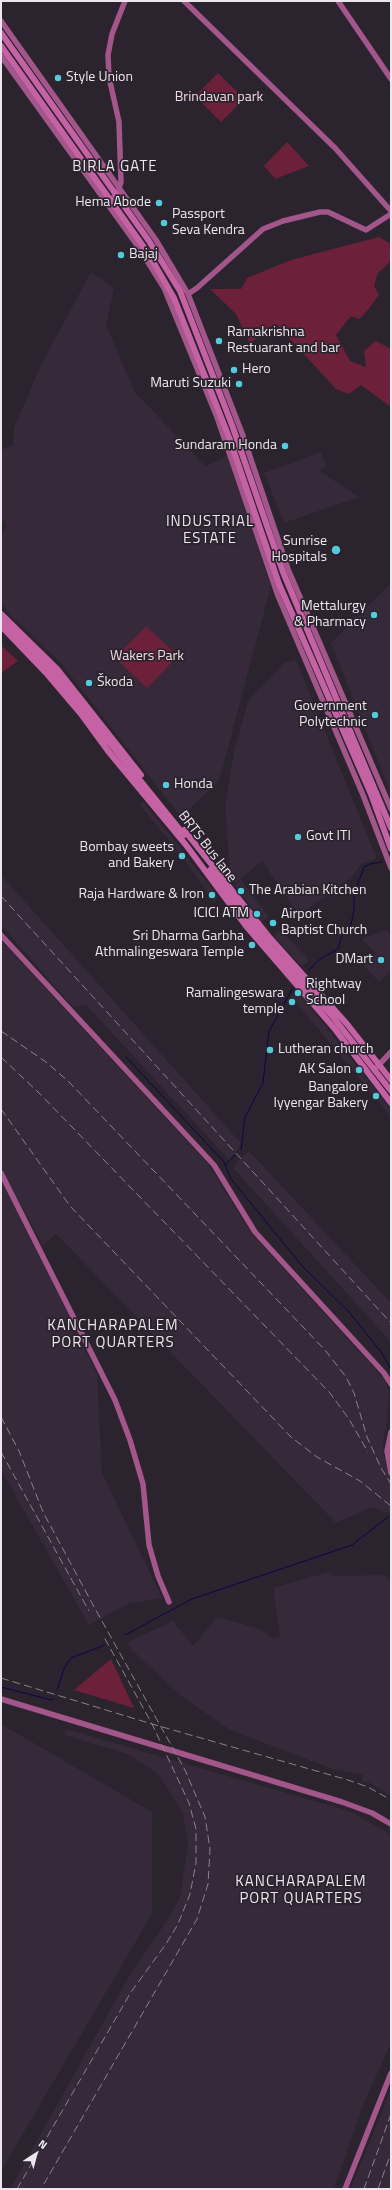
<!DOCTYPE html>
<meta charset="utf-8">
<style>
body{margin:0}
#map{position:relative;width:392px;height:2190px;overflow:hidden;background:#2b232e;font-family:"Titillium Web",sans-serif}
canvas{display:block}
.frame{position:absolute;inset:0;border:2px solid #ece6ed;pointer-events:none}
.north{position:absolute;left:16px;top:2134px;width:40px;height:40px;-webkit-text-stroke:3px #2b232e;paint-order:stroke;rotate:36deg;font-size:11px;font-weight:700;line-height:16px;text-align:center;color:#ece6ed}
.north::after{content:'';display:block;margin:auto;width:14px;height:18px;background:#ece6ed;clip-path:polygon(50% 0,100% 100%,50% 72%,0 100%)}
</style>
<div id="map">
<canvas width="392" height="2190"></canvas>
<div class="frame"></div>
<div class="north">N</div>
</div>
<script>
const c = document.querySelector('canvas').getContext('2d');
c.lineJoin = 'round';
function fill(path, color) { c.fillStyle = color; c.fill(path, 'evenodd'); }
const toPath = rows => new Path2D(rows.map(r => 'M' + r).join(''));
function stroke(path, color, width, dash) { c.strokeStyle = color; c.lineWidth = width; c.lineCap = dash ? 'butt' : 'round'; c.setLineDash(dash || []); c.stroke(path); }
function write(font, color, halo, rows, align = 'center') {
  c.font = font + ' "Titillium Web",sans-serif'; c.lineWidth = 3.5; c.setLineDash([]); c.textBaseline = 'middle'; c.strokeStyle = halo; c.fillStyle = color; for (const [text, x, y, turn = 0] of rows) {
    c.save(); c.translate(x, y); c.rotate((+turn || 0) * Math.PI / 180); c.textAlign = isNaN(turn) ? turn : align; if (halo) c.strokeText(text, 0, 0); c.fillText(text, 0, 0); c.restore();
  }
}
fill(toPath([
 [91,272,114,288,106,325,134,391,205,466,227,456,271,586,219,781,181,817,60,662,10,615,1,603,1,535,7,525,1,518,1,450,13,445,14,428,41,365],
 [321,452,326,466,320,471,359,497,284,523,264,473],
 [391,583,391,794,331,643],
 [296,660,377,859,361,864,351,878,299,915,262,861,235,884,230,877,225,805,234,752,248,701,284,663],
 [143,801,218,896,214,902,178,851,139,804],
 [1,875,240,1142,239,1148,229,1160,86,1005,73,1007,1,925],
 [241,880,269,916,262,922,234,885],
 [281,930,309,960,302,967,274,936],
 [386,930,391,934,391,970,379,982,364,966,376,954,362,939],
 [1,940,208,1164,251,1233,385,1380,389,1391,387,1421,383,1443,384,1456,391,1476,391,1511,388,1514,371,1507,336,1523,56,1234,43,1245,1,1170],
 [296,989,391,1109,391,1117,291,996],
 [249,1151,391,1303,391,1342,234,1169,237,1162],
 [1,1176,97,1374,102,1473,162,1598,130,1603,89,1625,1,1470],
 [329,1572,333,1576,384,1575,391,1581,391,1796,370,1783,362,1782,363,1775,333,1769,230,1730,180,1695,132,1650,128,1642,173,1621,193,1646,217,1617,260,1629,274,1639,280,1636,273,1588],
 [1,1724,152,1812,152,1914,1,2171],
 [66,1729,352,1812,391,1835,391,2043,363,2105,334,2189,10,2189,128,1978,170,1916,180,1897,188,1844,182,1811,159,1775,130,1755,65,1735],
 [391,2090,391,2189,350,2189,388,2097]
]), '#362939');
fill(toPath([
 [218,73,244,99,221,122,195,96],
 [287,142,309,166,275,179,264,166],
 [379,237,391,244,391,261,378,273,374,286,379,295,366,312,359,319,351,316,336,335,350,361,366,367,364,351,376,341,391,349,391,407,361,385,349,394,336,389,276,324,265,330,250,344,236,314,210,289,241,289,247,278,291,260],
 [146,626,178,656,147,688,115,658],
 [1,645,18,661,1,673],
 [111,1659,134,1708,74,1690]
]), '#6d2039');
stroke(toPath([
 [309,970,320,959,338,949,342,935,351,925,354,909,354,894,364,867,370,864,382,862],
 [126,1057,224,1162,231,1179,303,1267,349,1312,381,1352,391,1369],
 [241,1150,245,1117,263,1083,269,1031,293,988],
 [225,1165,235,1155],
 [125,1635,192,1599,352,1545,388,1517],
 [1,1687,51,1700,54,1698],
 [57,1690,64,1669,71,1658,105,1645]
]), '#0d0549', 1);
stroke(toPath([
 [184,1,335,148,391,211],
 [338,1,391,79],
 [1,21,156,240,188,294,242,433,288,569,391,809],
 [1,56,139,248,164,288,217,417,278,596,363,795,391,868],
 [106,203,117,195,121,182,119,122,109,77,108,55,112,34,125,1],
 [188,294,197,288,263,229,283,221,320,212,328,212,366,230,391,214],
 [1,935,214,1165,255,1232,384,1373,391,1384],
 [376,1068,391,1052],
 [1,1173,115,1400,130,1440,143,1484,149,1545,158,1576,169,1602],
 [391,1432,387,1451,391,1473],
 [1,1699,342,1802,372,1813,391,1824],
 [345,2189,391,2073]
]), '#a35689', 5.5);
stroke(toPath([
 [1,33,149,241,180,291,232,425,283,572,391,828],
 [1,46,148,253,174,298,229,437,279,584,371,794,391,849],
 [1,614,58,670,141,775],
 [1,620,55,675,184,835],
 [1,626,47,674,81,714,108,751,186,845,246,926,334,1028,391,1103],
 [184,830,270,938,347,1024,391,1080],
 [210,870,269,946,333,1017,391,1091]
]), '#c562a4', 6);
stroke(toPath([
 [1,896,391,1323],
 [1,1031,46,1062,69,1082,325,1350,346,1377,354,1393,367,1437,381,1468,391,1484],
 [1,1057,40,1094,330,1393,349,1419,368,1452],
 [1,1109,70,1206,291,1437,317,1457,360,1481,391,1506],
 [1,1417,19,1451,43,1512,93,1605,185,1770,205,1817,210,1849,208,1884,197,1919,41,2189],
 [1,1452,89,1611],
 [1,1678,152,1724,348,1780,368,1787,391,1800],
 [17,2189,131,1992,166,1944,178,1924,190,1894,196,1863,196,1829,189,1803,152,1724,104,1637],
 [364,2189,391,2114],
 [378,2189,391,2153]
]), '#8a838c', 1, [8, 4]);
for (const [x, y, r, color] of [
 [58,78,4,"#53cbda"],
 [159,203,4,"#53cbda"],
 [164,223,4,"#53cbda"],
 [121,255,4,"#53cbda"],
 [219,341,4,"#53cbda"],
 [234,370,4,"#53cbda"],
 [239,384,4,"#53cbda"],
 [285,446,4,"#53cbda"],
 [336,550,5,"#53cbda"],
 [374,615,4,"#53cbda"],
 [89,683,4,"#53cbda"],
 [375,715,4,"#53cbda"],
 [166,785,4,"#53cbda"],
 [298,837,4,"#53cbda"],
 [182,856,4,"#53cbda"],
 [241,891,4,"#53cbda"],
 [212,895,4,"#53cbda"],
 [257,914,4,"#53cbda"],
 [273,923,4,"#53cbda"],
 [252,945,4,"#53cbda"],
 [381,960,4,"#53cbda"],
 [298,993,4,"#53cbda"],
 [292,1002,4,"#53cbda"],
 [270,1050,4,"#53cbda"],
 [359,1070,4,"#53cbda"],
 [376,1096,4,"#53cbda"]
]) { const dot = new Path2D(); dot.arc(x, y, r, 0, 2 * Math.PI); c.fillStyle = color; c.fill(dot); stroke(dot, '#2b232e', 1.5); }
write('14px', '#ece6ed', '#2b232e', [
 ["Style Union",66,78,"left"],
 ["Hema Abode",151,203],
 ["Passport",172,215,"left"],
 ["Seva Kendra",172,231,"left"],
 ["Bajaj",129,255,"left"],
 ["Ramakrishna",227,333,"left"],
 ["Restuarant and bar",227,349,"left"],
 ["Hero",242,370,"left"],
 ["Maruti Suzuki",231,384],
 ["Sundaram Honda",277,446],
 ["Sunrise",327,542],
 ["Hospitals",327,558],
 ["Mettalurgy",366,607],
 ["& Pharmacy",366,623],
 ["Škoda",97,683,"left"],
 ["Government",367,707],
 ["Polytechnic",367,723],
 ["Honda",174,785,"left"],
 ["Govt ITI",306,837,"left"],
 ["Bombay sweets",174,848],
 ["and Bakery",174,864],
 ["The Arabian Kitchen",249,891,"left"],
 ["Raja Hardware & Iron",204,895],
 ["ICICI ATM",249,914],
 ["Airport",281,915,"left"],
 ["Baptist Church",281,931,"left"],
 ["Sri Dharma Garbha",244,937],
 ["Athmalingeswara Temple",244,953],
 ["DMart",373,960],
 ["Rightway",306,985,"left"],
 ["School",306,1001,"left"],
 ["Ramalingeswara",284,994],
 ["temple",284,1010],
 ["Lutheran church",278,1050,"left"],
 ["AK Salon",351,1070],
 ["Bangalore",368,1088],
 ["Iyyengar Bakery",368,1104]
], 'right');
write('14px', '#f4dbe0', '#2b232e', [
 ["Brindavan park",219,98],
 ["Wakers Park",147,657]
]);
write('14px', '#ece6ed', '#2b232e', [
 ["BRTS Bus lane",207,847,52]
]);
c.letterSpacing = '1px';
write('15px', '#ece6ed', '#2b232e', [
 ["BIRLA GATE",115,167],
 ["INDUSTRIAL",210,522],
 ["ESTATE",210,539],
 ["KANCHARAPALEM",113,1326],
 ["PORT QUARTERS",113,1343],
 ["KANCHARAPALEM",301,1882],
 ["PORT QUARTERS",301,1899]
]);
c.letterSpacing = '0px';
</script>
